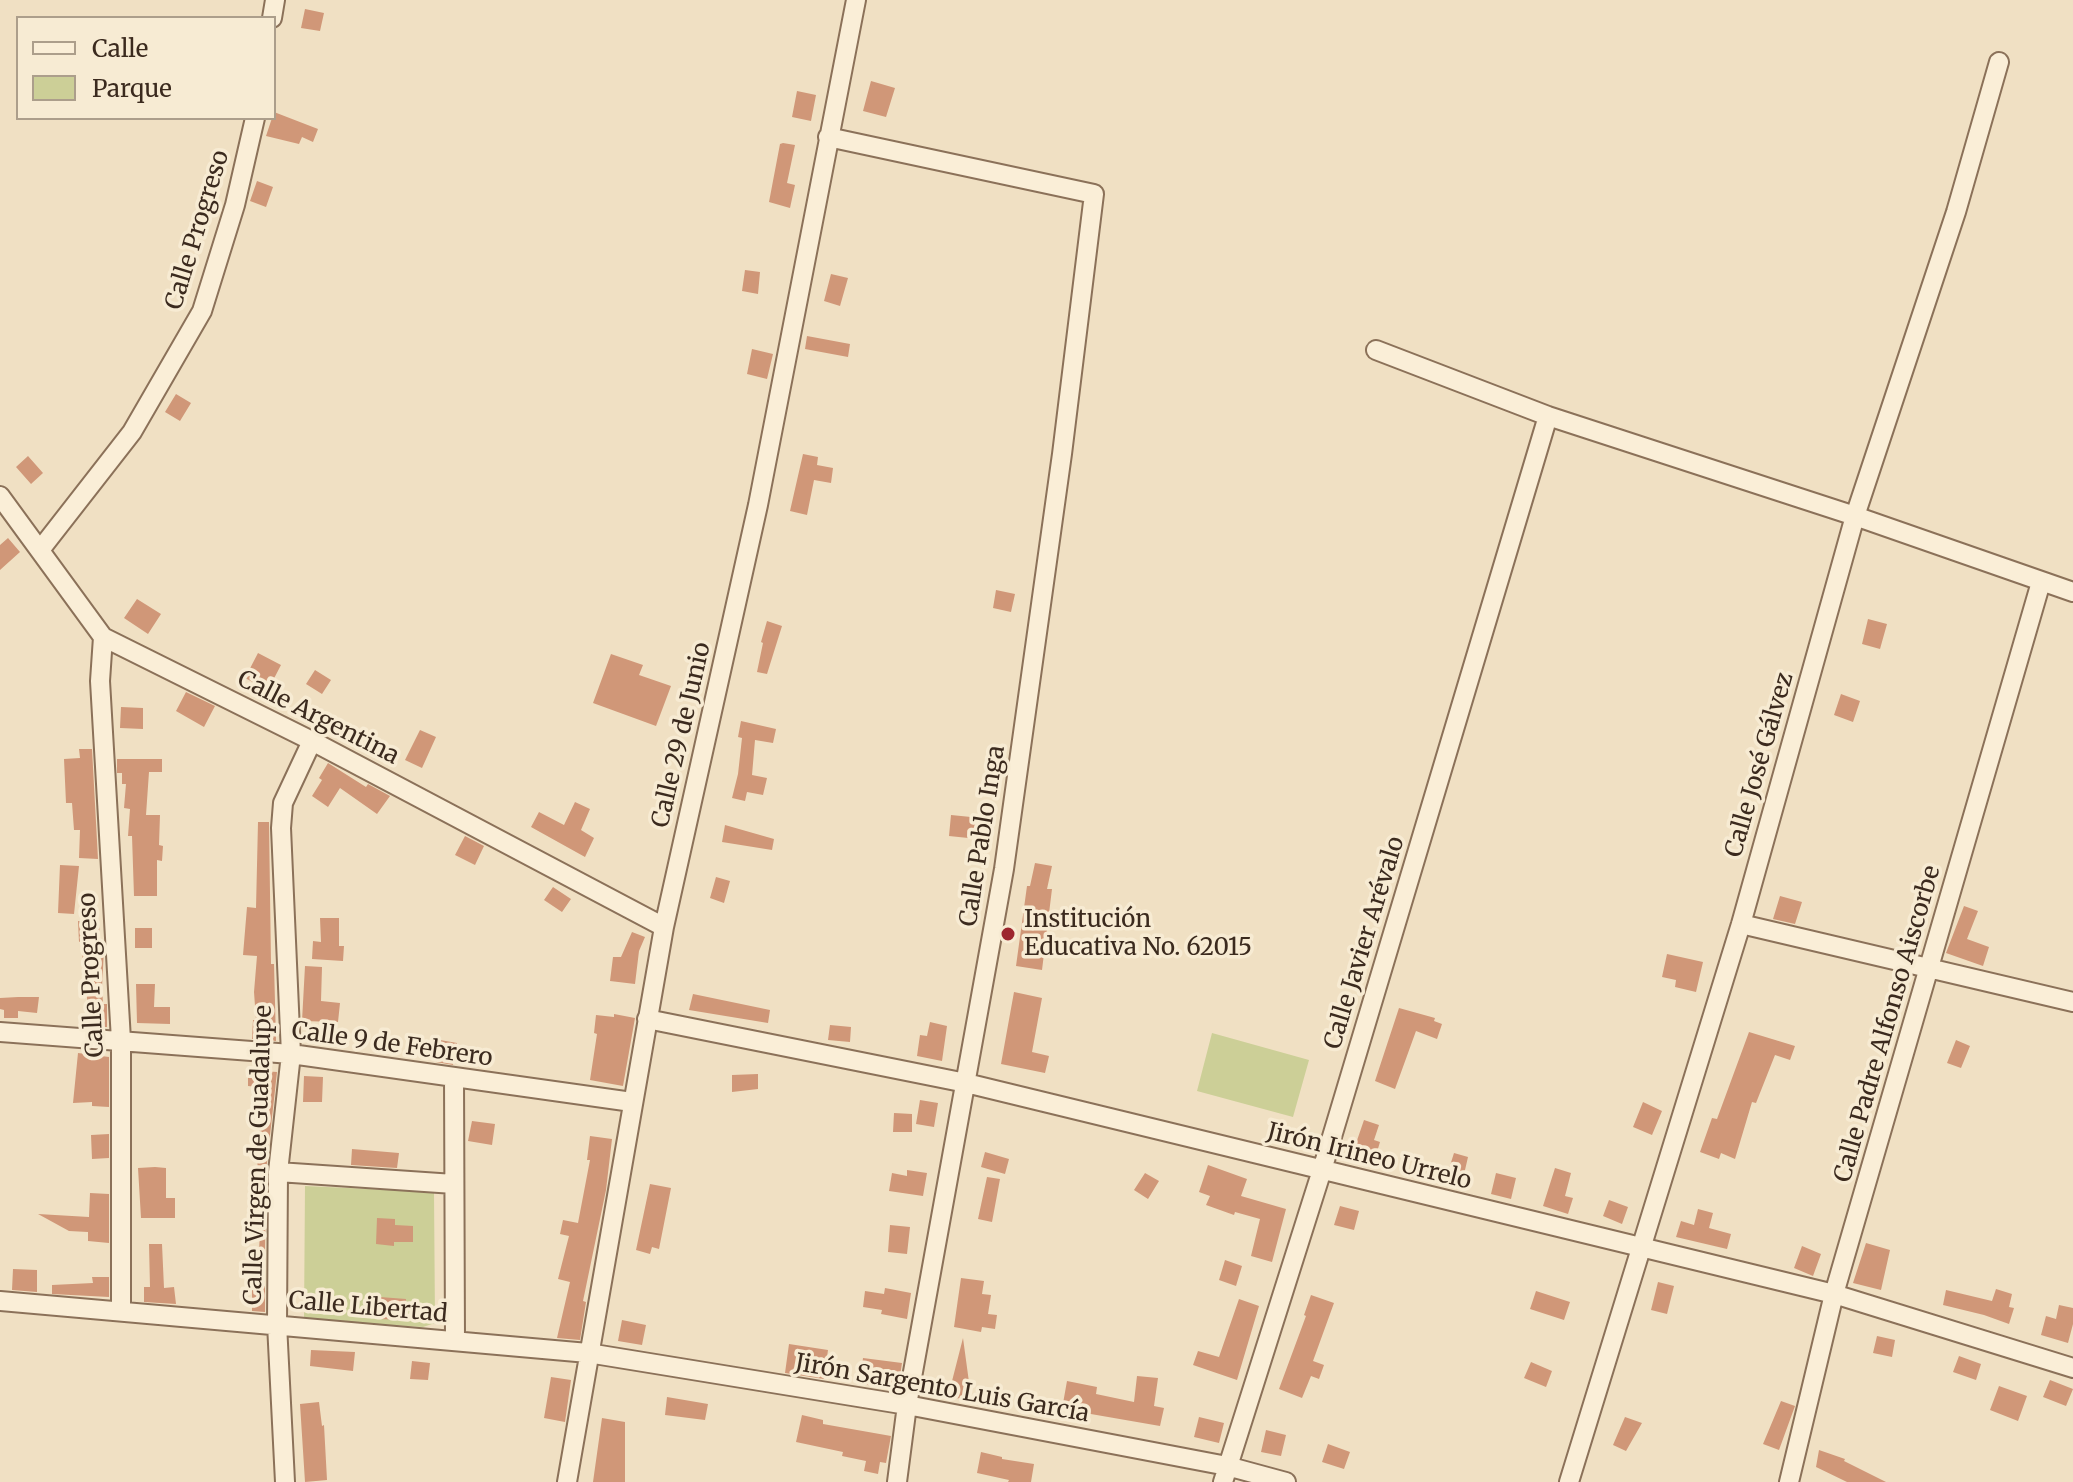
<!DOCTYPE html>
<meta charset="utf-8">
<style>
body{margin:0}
#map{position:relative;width:2073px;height:1482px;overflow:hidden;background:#f0e0c3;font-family:Merriweather,serif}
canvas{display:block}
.legend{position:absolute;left:16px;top:16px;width:260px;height:104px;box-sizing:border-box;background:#f7ebd3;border:2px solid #ac9e8b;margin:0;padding:10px 14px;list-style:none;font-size:24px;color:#3b2a1e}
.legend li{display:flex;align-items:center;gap:16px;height:40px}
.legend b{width:40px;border:2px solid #ac9e8b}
</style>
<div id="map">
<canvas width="2073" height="1482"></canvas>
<ul class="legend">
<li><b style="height:10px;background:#faeed7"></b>Calle</li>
<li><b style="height:22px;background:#cccf97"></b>Parque</li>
</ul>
</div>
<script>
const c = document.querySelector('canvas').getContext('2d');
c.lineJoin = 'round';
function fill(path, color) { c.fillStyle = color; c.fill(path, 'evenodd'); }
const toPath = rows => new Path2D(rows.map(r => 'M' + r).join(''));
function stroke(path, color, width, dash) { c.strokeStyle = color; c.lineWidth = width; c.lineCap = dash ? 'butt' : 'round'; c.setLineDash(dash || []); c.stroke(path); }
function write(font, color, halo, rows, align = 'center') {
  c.font = font + ' Merriweather,serif'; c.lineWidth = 7; c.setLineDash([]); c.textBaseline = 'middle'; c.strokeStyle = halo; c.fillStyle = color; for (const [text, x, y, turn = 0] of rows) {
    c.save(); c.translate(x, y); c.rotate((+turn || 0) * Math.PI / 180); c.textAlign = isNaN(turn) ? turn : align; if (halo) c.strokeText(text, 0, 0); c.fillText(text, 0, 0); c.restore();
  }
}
fill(toPath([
 [1212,1033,1309,1060,1293,1117,1197,1091],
 [305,1186,434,1192,435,1323,423,1327,304,1320]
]), '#cccf97');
fill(toPath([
 [305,9,324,13,320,31,301,28],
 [871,81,895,88,886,117,863,111],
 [797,91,816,95,811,121,792,117],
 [274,112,318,129,313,142,302,137,299,144,266,136],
 [783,143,795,145,787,183,795,185,790,208,769,202,780,144],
 [257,181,273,187,266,207,250,201],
 [745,270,760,272,758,294,742,291],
 [831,274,848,278,840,306,824,301],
 [807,336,850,344,848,357,805,349],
 [752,349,773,354,767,379,747,374],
 [176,394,191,403,180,421,165,412],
 [803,454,818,457,817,465,833,468,831,483,814,480,807,515,790,511],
 [28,456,43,473,31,484,16,467],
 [8,538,20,552,0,570,0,545],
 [996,590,1015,594,1011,612,993,608],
 [137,599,161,614,148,634,124,618],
 [1868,619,1887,624,1880,649,1862,644],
 [767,621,782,626,767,674,757,672,763,643,761,642],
 [258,653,281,665,268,690,245,678],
 [611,654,643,665,639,675,671,686,656,726,593,703],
 [315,670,331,680,322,694,306,684],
 [186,692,215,706,204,727,176,711],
 [1841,694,1860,701,1853,722,1834,715],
 [121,707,143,708,143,729,120,728],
 [741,721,776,729,773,743,755,740,752,775,767,778,763,795,747,792,745,801,732,798,738,774,742,738,738,737],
 [420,730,436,737,422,768,405,760],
 [79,749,92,749,98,859,79,858,80,830,74,830,72,803,66,803,64,759,80,758],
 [117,759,162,759,162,772,149,772,146,815,160,815,159,845,163,846,162,861,157,860,157,896,134,896,132,836,128,836,130,809,124,808,126,784,122,784,122,773,117,773],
 [328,763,366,787,368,784,390,796,377,814,340,788,328,807,312,796,322,780,319,778],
 [575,802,590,809,581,830,594,838,585,857,531,827,539,812,564,825],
 [951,815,981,818,978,839,949,836],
 [258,822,269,822,271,964,274,964,276,1041,252,1039,253,1020,256,1020,254,992,257,956,243,955,247,907,256,908],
 [725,825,774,839,772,850,722,842],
 [465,836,484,846,475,865,455,855],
 [1035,863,1052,866,1047,889,1052,889,1042,970,1016,966,1027,886,1030,886],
 [60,865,79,866,74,914,58,913],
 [716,877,730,881,724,903,710,898],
 [553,887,571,899,562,912,544,900],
 [1780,896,1802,902,1795,924,1773,919],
 [1964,906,1978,911,1967,939,1989,947,1983,966,1946,953],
 [320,918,339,918,339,946,344,946,343,961,312,959,313,941,321,942],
 [78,921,99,921,100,948,104,949,102,987,103,1004,107,1004,107,1027,88,1027,86,968,82,968,83,941,79,942],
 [135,928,152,928,152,948,135,948],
 [632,932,645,937,639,951,635,984,610,981,613,957,621,957],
 [1667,954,1703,962,1696,992,1675,987,1676,980,1662,977],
 [305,966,322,967,321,1001,340,1003,338,1022,302,1021],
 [136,984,155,984,154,1007,170,1007,170,1024,137,1023],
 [1014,992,1042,998,1032,1052,1049,1056,1045,1073,1001,1064],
 [693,994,770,1010,768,1023,689,1010],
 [18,997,39,997,37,1013,18,1011,18,1018,4,1018,4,1010,0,1009,0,998],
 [1399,1008,1435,1018,1434,1021,1442,1024,1437,1039,1416,1031,1395,1089,1375,1081],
 [614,1014,635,1018,623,1086,590,1080,597,1034,594,1033,596,1015,614,1017],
 [930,1022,947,1026,942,1061,917,1056,920,1035,927,1036],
 [830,1025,851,1027,850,1042,828,1040],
 [1749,1032,1795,1046,1790,1060,1775,1055,1756,1103,1752,1102,1735,1159,1721,1153,1719,1159,1700,1152,1712,1118,1717,1119],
 [440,1040,457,1043,453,1065,436,1062],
 [1956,1040,1970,1046,1961,1068,1947,1063],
 [78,1053,109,1057,109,1107,92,1106,92,1102,73,1103],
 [248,1070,277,1072,266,1172,265,1252,259,1252,261,1207,256,1207,258,1150,260,1150,258,1087,248,1086],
 [758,1074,758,1089,732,1092,732,1075],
 [304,1076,323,1077,322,1102,303,1102],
 [920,1100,938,1103,934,1127,916,1124],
 [1643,1102,1662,1111,1652,1135,1633,1127],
 [894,1113,912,1114,912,1132,893,1132],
 [1364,1120,1379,1125,1374,1140,1380,1142,1374,1162,1352,1155],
 [472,1121,495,1124,492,1145,468,1141],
 [109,1134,109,1158,92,1159,91,1135],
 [590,1136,612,1139,606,1190,583,1301,586,1302,580,1340,557,1338,570,1282,558,1279,569,1236,560,1234,563,1220,578,1223,590,1160,587,1160],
 [352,1149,399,1153,397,1168,351,1165],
 [985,1152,1009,1159,1005,1174,981,1167],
 [1454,1153,1468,1157,1462,1183,1446,1178],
 [1208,1165,1247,1179,1241,1196,1286,1209,1272,1262,1251,1256,1260,1219,1235,1212,1234,1215,1206,1205,1210,1196,1199,1192],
 [155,1167,166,1168,166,1198,175,1198,175,1218,141,1218,138,1168],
 [1555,1168,1571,1173,1565,1196,1573,1198,1568,1214,1543,1206],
 [907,1170,927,1173,923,1196,889,1191,892,1173,907,1176],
 [1145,1173,1159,1181,1148,1199,1134,1190],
 [1496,1173,1516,1178,1511,1199,1491,1194],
 [987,1177,1000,1179,992,1222,978,1219],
 [650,1184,671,1188,659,1249,652,1247,650,1254,636,1250],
 [90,1193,109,1194,109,1243,88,1241,88,1232,69,1231,38,1214,89,1217],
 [1609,1200,1628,1207,1622,1224,1603,1216],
 [1340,1206,1359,1211,1354,1230,1334,1225],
 [1698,1209,1713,1213,1709,1228,1731,1234,1727,1249,1676,1237,1681,1221,1694,1225],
 [377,1218,395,1219,395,1225,413,1226,413,1242,394,1242,394,1246,376,1244],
 [890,1225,910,1227,907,1254,888,1252],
 [1866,1243,1890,1250,1881,1290,1853,1283],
 [149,1244,162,1244,164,1288,174,1287,176,1304,144,1302,144,1287,150,1287],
 [1802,1246,1821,1254,1813,1276,1794,1268],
 [1225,1260,1242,1266,1236,1286,1219,1280],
 [13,1269,37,1270,37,1292,12,1290],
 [92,1277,109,1277,109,1297,52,1294,52,1285,93,1283],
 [961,1278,984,1281,982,1294,991,1295,988,1314,997,1315,995,1329,982,1327,981,1332,954,1327],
 [1658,1282,1674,1286,1667,1314,1651,1310],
 [252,1286,265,1286,265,1312,252,1311],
 [885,1288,911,1293,907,1319,881,1314,882,1310,863,1307,865,1291,884,1294],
 [1996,1289,2012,1294,2009,1307,2014,1308,2009,1324,1984,1315,1943,1305,1946,1290,1992,1301],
 [1536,1291,1570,1302,1564,1320,1530,1309],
 [1311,1295,1334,1303,1313,1361,1324,1365,1319,1379,1311,1376,1302,1398,1279,1389,1306,1316,1304,1315],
 [380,1297,406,1299,405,1320,379,1319],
 [1239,1299,1259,1306,1237,1380,1193,1365,1198,1351,1219,1357],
 [2059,1305,2073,1308,2073,1324,2068,1343,2041,1335,2046,1316,2056,1319],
 [622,1320,646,1325,642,1345,618,1341],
 [1877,1336,1895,1340,1892,1357,1873,1353],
 [963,1338,971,1397,951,1399,949,1385,951,1385],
 [789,1344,828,1350,824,1379,785,1373],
 [311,1350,355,1352,353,1371,310,1366],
 [1959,1356,1981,1364,1976,1380,1953,1372],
 [863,1358,902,1363,898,1389,860,1384],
 [412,1361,430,1363,428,1380,410,1379],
 [1531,1362,1552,1371,1546,1387,1524,1378],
 [1137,1376,1158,1378,1154,1406,1164,1408,1160,1426,1062,1409,1067,1381,1097,1387,1096,1394,1134,1402],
 [551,1377,571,1380,565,1422,544,1418],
 [2050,1380,2073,1389,2066,1406,2043,1397],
 [1999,1386,2027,1396,2018,1421,1990,1410],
 [667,1397,708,1404,705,1420,665,1415],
 [1781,1401,1795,1406,1779,1450,1763,1444],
 [319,1402,322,1426,324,1425,327,1480,305,1482,300,1404],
 [802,1415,823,1420,823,1424,891,1436,886,1463,880,1462,878,1474,864,1471,866,1461,842,1456,843,1452,796,1442],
 [1199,1417,1224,1423,1219,1443,1194,1437],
 [1625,1417,1642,1423,1626,1451,1613,1445],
 [602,1418,625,1422,625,1482,593,1482],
 [1266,1430,1286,1435,1281,1456,1261,1452],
 [1328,1444,1350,1452,1344,1469,1322,1462],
 [1819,1450,1845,1459,1844,1461,1886,1482,1847,1482,1816,1467],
 [981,1452,1002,1457,1002,1459,1034,1464,1031,1482,1008,1482,1009,1480,977,1473]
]), '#d09778');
const minor = toPath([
 [272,18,275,0],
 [828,137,1094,194,1062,454,1004,869,907,1405,897,1482],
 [1376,350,1548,416,1855,516,2073,592],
 [0,496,103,637,312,741,664,927],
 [40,550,132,432,202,311,235,205,255,118],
 [103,637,100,681,121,1040,121,1311],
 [1741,924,2073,1002],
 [647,1019,966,1083,1834,1294,2073,1368],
 [0,1032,291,1054,632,1102],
 [454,1078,455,1340],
 [278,1172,454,1184],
 [0,1301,588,1353,907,1405,1227,1466,1286,1482],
 [285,1482,277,1324,278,1172,291,1054,281,828,283,803,312,741],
 [567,1482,664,927,758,505,856,0],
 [1223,1482,1322,1170,1548,416],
 [1569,1482,1741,924,1855,516,1956,212,1999,62],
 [1789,1482,1834,1294,2041,582]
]);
stroke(minor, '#8b7159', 22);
stroke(minor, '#faeed7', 18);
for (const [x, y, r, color] of [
 [1008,934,8,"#9d262e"]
]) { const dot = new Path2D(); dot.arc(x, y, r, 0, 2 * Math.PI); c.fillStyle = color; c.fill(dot); stroke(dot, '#f7ebd3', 3); }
write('24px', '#3b2a1e', '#f7ebd3', [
 ["Calle Progreso",198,230,-73],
 ["Calle Argentina",318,718,27],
 ["Calle 29 de Junio",682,735,-77],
 ["Calle José Gálvez",1760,765,-74],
 ["Calle Pablo Inga",983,836,-81],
 ["Calle Javier Arévalo",1365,943,-73],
 ["Calle Progreso",92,975,-93],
 ["Calle Padre Alfonso Aiscorbe",1888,1024,-74],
 ["Calle 9 de Febrero",392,1045,8],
 ["Calle Virgen de Guadalupe",259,1155,-88],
 ["Jirón Irineo Urrelo",1369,1157,14],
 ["Calle Libertad",368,1308,5],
 ["Jirón Sargento Luis García",942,1389,10]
]);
write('24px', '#3b2a1e', '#f7ebd3', [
 ["Institución",1024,920],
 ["Educativa No. 62015",1024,948]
], 'left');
</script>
